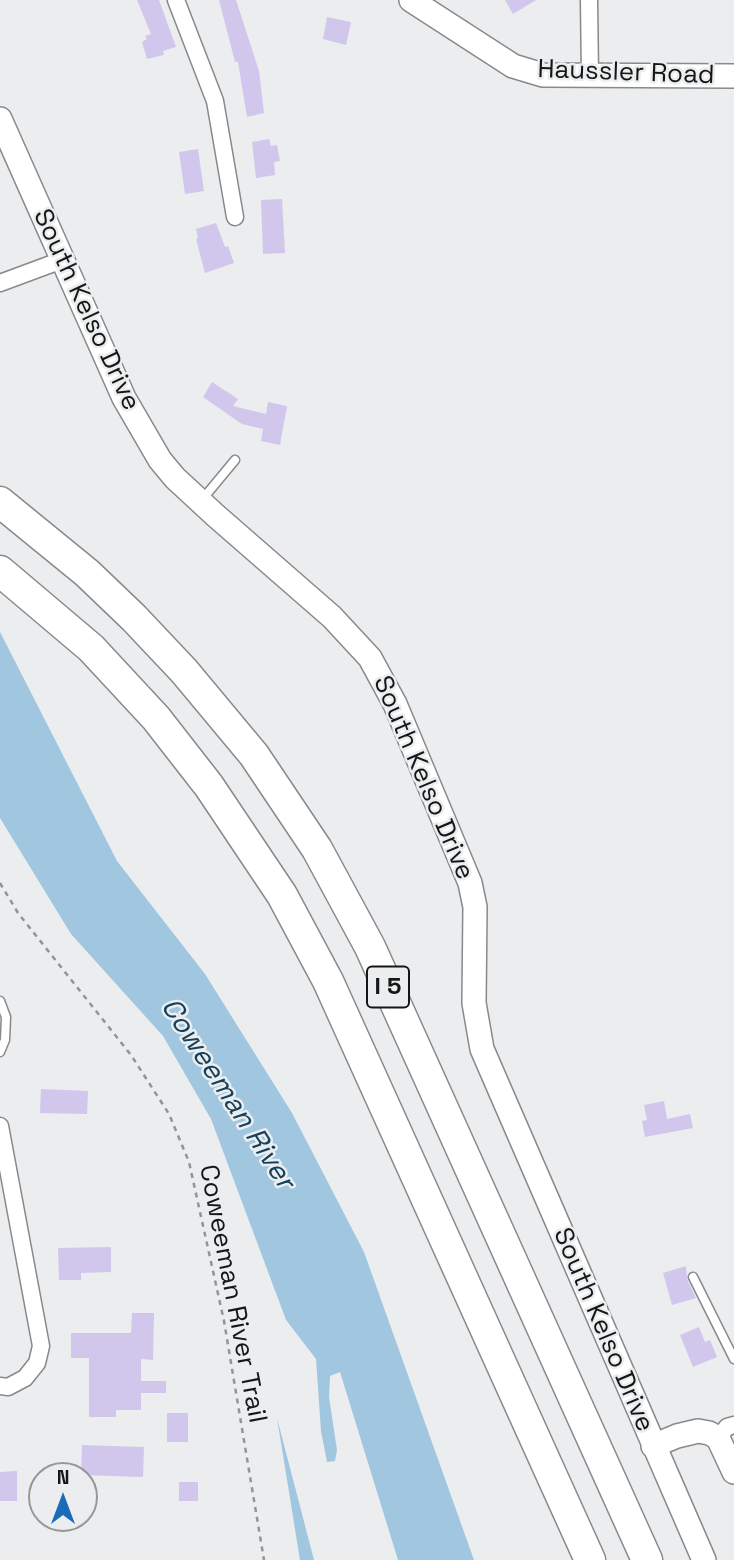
<!DOCTYPE html>
<style>
body{margin:0}
#map{position:relative;width:734px;height:1560px;overflow:hidden;background:#ebedef;font-family:"Space Grotesk",sans-serif}
canvas{display:block}
.north{position:absolute;left:28px;top:1462px;width:70px;height:70px;box-sizing:border-box;background:#ebedef;border:2px solid #959798;border-radius:50%;rotate:0deg;font-size:19px;font-weight:700;line-height:28px;text-align:center;color:#151616}
.north::after{content:'';display:block;margin:auto;width:24px;height:32px;background:#1c6bb9;clip-path:polygon(50% 0,100% 100%,50% 72%,0 100%)}
</style>
<div id="map">
<canvas width="734" height="1560"></canvas>
<div class="north">N</div>
</div>
<script>
const c = document.querySelector('canvas').getContext('2d');
c.lineJoin = 'round';
function fill(path, color) { c.fillStyle = color; c.fill(path, 'evenodd'); }
const toPath = rows => new Path2D(rows.map(r => 'M' + r).join(''));
function stroke(path, color, width, dash) { c.strokeStyle = color; c.lineWidth = width; c.lineCap = dash ? 'butt' : 'round'; c.setLineDash(dash || []); c.stroke(path); }
function write(font, color, halo, rows, align = 'center') {
  c.font = font + ' "Space Grotesk",sans-serif'; c.lineWidth = 5; c.setLineDash([]); c.textBaseline = 'middle'; c.strokeStyle = halo; c.fillStyle = color; for (const [text, x, y, turn = 0] of rows) {
    c.save(); c.translate(x, y); c.rotate((+turn || 0) * Math.PI / 180); c.textAlign = isNaN(turn) ? turn : align; if (halo) c.strokeText(text, 0, 0); c.fillText(text, 0, 0); c.restore();
  }
}
fill(toPath([
 [0,632,117,861,205,974,292,1113,364,1252,474,1560,398,1560,340,1372,330,1376,329,1397,337,1450,335,1461,327,1462,321,1431,316,1359,286,1320,211,1119,163,1036,71,934,0,818],
 [277,1418,314,1560,300,1560]
]), '#a1c6e0');
fill(toPath([
 [137,0,159,0,176,47,163,51,164,55,147,59,142,42,147,39,145,36,151,34],
 [219,0,236,0,259,71,264,113,247,117,238,62,235,62],
 [505,0,536,0,513,14],
 [327,17,351,22,346,45,323,39],
 [269,139,271,146,277,145,280,161,274,162,275,175,256,178,252,142],
 [198,149,204,191,185,194,179,152],
 [282,199,285,253,263,254,261,200],
 [216,223,225,247,228,246,234,263,205,273,196,239,198,238,196,229],
 [212,382,238,399,233,406,266,414,268,402,287,406,280,445,261,441,263,429,242,424,203,397],
 [41,1089,88,1091,87,1114,40,1113],
 [664,1101,667,1119,690,1114,693,1128,645,1137,642,1121,647,1120,644,1105],
 [111,1247,111,1272,81,1273,81,1280,59,1280,58,1248],
 [686,1266,687,1279,696,1298,672,1305,663,1273],
 [132,1313,154,1313,153,1360,141,1359,141,1381,166,1381,166,1393,141,1393,141,1410,116,1410,116,1417,89,1417,89,1358,71,1358,71,1333,131,1333],
 [699,1327,705,1342,710,1340,717,1357,693,1367,680,1335],
 [167,1413,188,1413,188,1442,167,1442],
 [82,1445,144,1447,143,1477,81,1475],
 [17,1471,17,1501,0,1501,0,1472],
 [179,1482,198,1482,198,1501,179,1501]
]), '#d1c7ed');
const lane = toPath([
 [201,501,235,460],
 [0,1001,6,1017,5,1040,0,1052],
 [693,1277,734,1359]
]);
const street = toPath([
 [176,0,215,101,235,217],
 [589,0,590,76],
 [0,283,62,260],
 [0,1126,41,1346,37,1363,25,1378,8,1387,0,1386],
 [718,1438,727,1427,734,1425]
]);
const secondary = toPath([
 [411,0,513,66,543,75,734,76],
 [0,119,124,398,160,460,175,478,215,515,332,617,370,658,395,704,470,883,475,907,474,1003,482,1049,704,1560],
 [653,1446,677,1436,698,1431,709,1433,718,1438,734,1472]
]);
const highway = toPath([
 [0,502,87,573,134,618,184,671,254,755,317,849,370,947,647,1560],
 [0,571,91,648,156,718,209,786,282,895,328,981,590,1560]
]);
stroke(lane, '#88898b', 11);
stroke(street, '#88898b', 19);
stroke(secondary, '#88898b', 26);
stroke(highway, '#88898b', 33);
stroke(toPath([
 [0,883,18,913,131,1055,169,1114,189,1162,224,1321,264,1560]
]), '#929495', 2.5, [5, 5]);
stroke(lane, '#fff', 8);
stroke(street, '#fff', 16);
stroke(secondary, '#fff', 23);
stroke(highway, '#fff', 30);
for (const [x, y, w] of [
 [388,987,42]
]) { const box = new Path2D(); box.roundRect(x - w / 2, y - 20.5, w, 41, 5); c.fillStyle = '#ebedef'; c.fill(box); stroke(box, '#151616', 2); }
write('bold 24px', '#151616', null, [
 ["I 5",388,987]
]);
write('26px', '#151616', '#ebedef', [
 ["Haussler Road",626,73,2],
 ["South Kelso Drive",86,310,65],
 ["South Kelso Drive",423,778,67],
 ["Coweeman River Trail",232,1294,79],
 ["South Kelso Drive",603,1330,67]
]);
write('italic 28px', '#14415c', '#ebedef', [
 ["Coweeman River",227,1094,57]
]);
</script>
